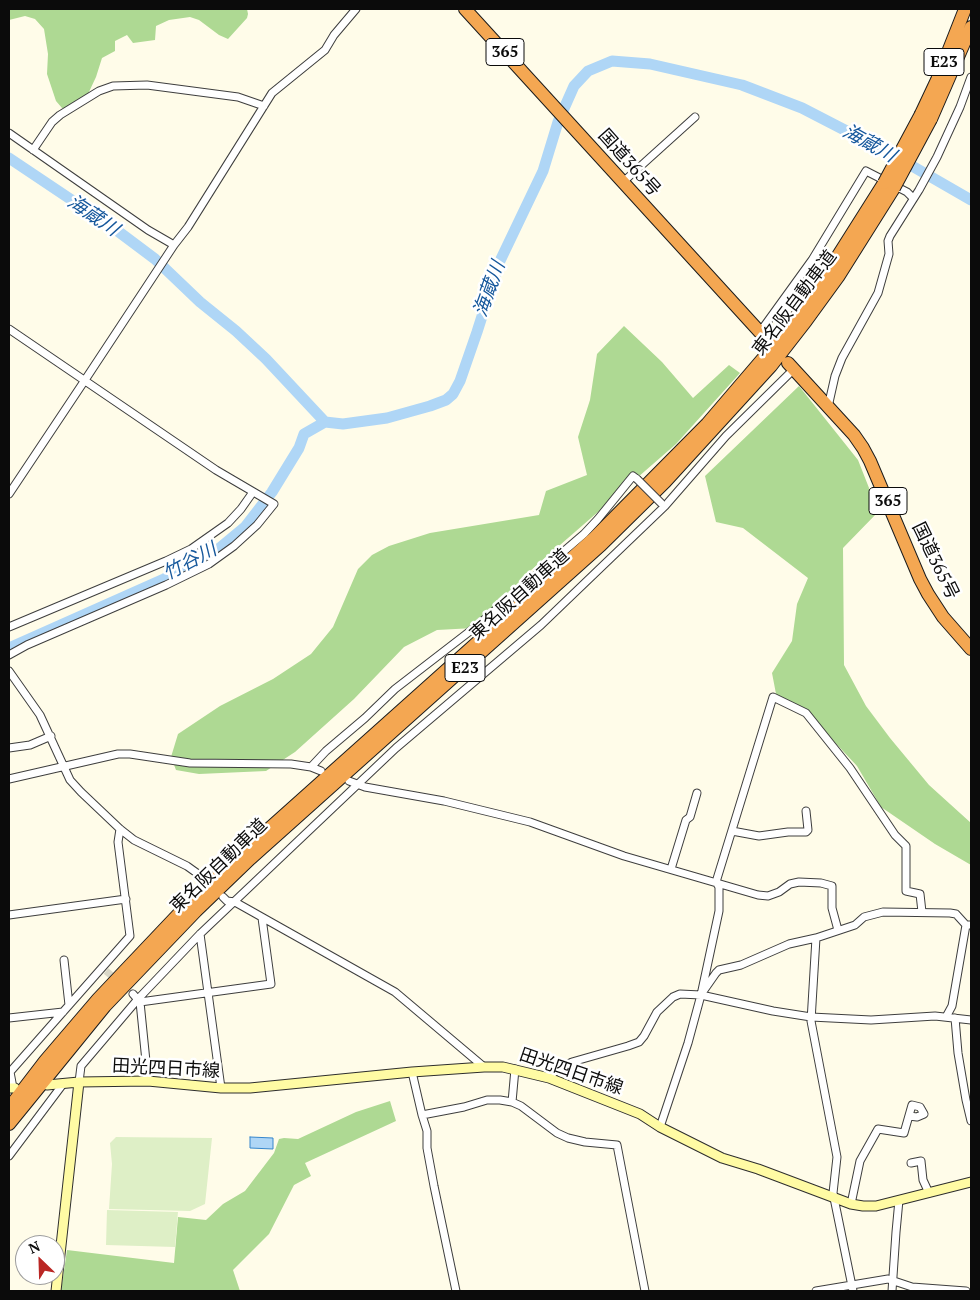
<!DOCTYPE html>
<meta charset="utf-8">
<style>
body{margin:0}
#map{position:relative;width:980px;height:1300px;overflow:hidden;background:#fffce9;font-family:"PT Serif",serif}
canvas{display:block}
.frame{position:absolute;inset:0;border:10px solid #0b0b0b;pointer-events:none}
.north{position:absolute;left:15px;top:1235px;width:50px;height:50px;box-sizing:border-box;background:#fff;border:1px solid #9d9d9d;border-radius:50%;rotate:336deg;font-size:14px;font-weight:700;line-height:20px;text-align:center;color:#0b0b0b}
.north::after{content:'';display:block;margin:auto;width:18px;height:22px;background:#ba2724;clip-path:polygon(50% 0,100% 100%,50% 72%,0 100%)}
</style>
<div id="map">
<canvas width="980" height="1300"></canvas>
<div class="frame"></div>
<div class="north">N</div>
</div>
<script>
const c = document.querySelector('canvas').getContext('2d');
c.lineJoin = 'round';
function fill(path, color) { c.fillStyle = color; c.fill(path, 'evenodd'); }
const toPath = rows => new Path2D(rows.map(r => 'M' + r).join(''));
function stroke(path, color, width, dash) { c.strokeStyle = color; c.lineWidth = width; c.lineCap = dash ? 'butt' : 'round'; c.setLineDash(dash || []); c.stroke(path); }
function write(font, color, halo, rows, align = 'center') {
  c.font = font + ' "PT Serif","Noto Sans JP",serif'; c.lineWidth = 5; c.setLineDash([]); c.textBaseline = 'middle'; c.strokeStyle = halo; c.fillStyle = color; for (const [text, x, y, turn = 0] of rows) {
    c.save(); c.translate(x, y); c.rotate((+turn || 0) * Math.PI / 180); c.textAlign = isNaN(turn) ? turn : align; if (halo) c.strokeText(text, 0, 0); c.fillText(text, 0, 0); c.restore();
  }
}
fill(toPath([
 [9,9,247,9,248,14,247,18,228,39,219,35,199,20,190,17,169,20,156,26,155,40,133,43,127,35,115,41,115,51,102,58,96,77,88,94,71,109,62,108,56,101,47,74,48,54,44,29,35,19,25,16,9,20],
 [624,326,662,362,693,398,729,365,740,373,676,444,529,572,474,628,437,630,404,647,354,699,295,752,266,771,199,774,176,770,171,757,178,734,220,706,273,679,311,654,333,627,358,569,372,555,389,546,430,533,539,515,546,491,587,475,578,437,590,400,597,354],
 [799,386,858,460,871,493,877,513,843,548,844,665,866,706,890,738,929,785,971,823,971,865,935,844,881,807,857,766,813,719,777,699,772,673,792,641,797,604,808,578,743,528,716,522,705,476],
 [390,1101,396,1121,305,1163,311,1176,294,1185,269,1234,233,1270,240,1291,61,1291,67,1250,174,1263,178,1217,206,1220,223,1204,245,1191,274,1153,279,1139,284,1138,298,1139,356,1112]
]), '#aed993');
fill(toPath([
 [116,1137,212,1138,205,1204,190,1211,109,1209,112,1164,110,1143],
 [107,1210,178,1212,175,1247,106,1245]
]), '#deefc6');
const water = toPath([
 [250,1137,273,1138,273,1149,250,1148,250,1137]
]);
fill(water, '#afd6f6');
stroke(water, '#3686cc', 1);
stroke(toPath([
 [9,158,115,229,155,259,200,302,236,331,266,359,325,422,343,424,387,418,430,406,446,400,453,394,460,381,477,332,499,263,543,171,558,122,574,86,588,71,612,61,650,64,742,85,802,108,893,155,971,200],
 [9,648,164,579,210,556,245,527,272,492,299,448,304,434,325,422]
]), '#afd6f6', 11);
stroke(toPath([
 [106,971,133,994]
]), '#dad8c8', 7, [7, 3.5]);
const street = toPath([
 [9,133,148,230,174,245],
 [33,150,52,122,60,115,99,91,113,86,147,85,238,97,264,106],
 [623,182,695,117],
 [9,329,216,470,274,504,257,525,234,546,209,564,166,585,27,645,9,655],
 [760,332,812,260,866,171,907,192,913,198],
 [828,407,835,376,842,358,878,293,889,254,888,241,890,236,919,190,937,157,960,107,971,77],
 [9,494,85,380,174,245,188,227,272,93,325,50,334,35,356,9],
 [9,627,166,561,191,549,228,523,241,509,253,492],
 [9,671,40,715,70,780,81,792,120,829,134,840,187,866,201,876],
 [9,748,30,745,51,736],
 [311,767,326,751,365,718,395,689,478,625,584,534,598,519,633,476,637,479],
 [9,779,118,754,130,754,190,763,291,764,311,767,321,771],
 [349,781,365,787,444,801,530,822,624,856,758,895,768,896,779,892,790,884,799,882,821,883,832,886,832,908,838,930],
 [732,831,759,836,788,832,806,832,808,830,806,811],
 [671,869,686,820,690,817,697,793],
 [223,897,227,901,235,902,395,992,484,1067],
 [9,915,126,899],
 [200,934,221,1088],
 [64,960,69,1005],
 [702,993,716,973,719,970,741,965,789,944,816,938],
 [133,994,140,1002,148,1081],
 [140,1002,271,984,262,918],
 [946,1017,952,1006,966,925],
 [9,1018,63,1012],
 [955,1018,958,1053,966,1100,971,1121],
 [412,1072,422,1115,427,1131,427,1148,434,1186,456,1291],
 [549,1078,553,1073,572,1062,628,1046,639,1042,644,1036,657,1012,673,997,680,994,701,995,773,1011,811,1017,871,1020,935,1016,971,1020],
 [79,1082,81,1066,138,999,200,934,396,748,541,625,665,506,726,436,794,369],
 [13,1088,10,1072,130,936,118,842,120,829],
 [512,1102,515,1069],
 [422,1115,464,1107,487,1100,500,1100,512,1102,521,1106,557,1133,568,1138,585,1142,617,1145,645,1291],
 [660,1127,688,1043,701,995,719,911,719,887,716,882,773,697,806,713,850,768,895,835,906,846,906,891,920,894,922,912],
 [9,1156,63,1084],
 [911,1163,921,1161,923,1180,929,1193],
 [851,1204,860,1161,878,1129,904,1133,912,1105,920,1107,924,1114,917,1117,909,1116],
 [816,1291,888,1279,912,1287,966,1291],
 [853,1291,833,1193,837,1157,811,1021,816,938,855,925,864,917,883,912,950,913,956,914,966,925,971,925],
 [892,1291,896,1232,899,1200]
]);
const secondary = toPath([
 [47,1085,79,1082,148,1081,221,1088,250,1088,412,1072,484,1067,503,1067,549,1078,640,1114,660,1127,722,1158,758,1169,851,1204,863,1206,876,1206,971,1182],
 [9,1088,15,1088],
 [56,1291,79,1082]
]);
const highway = toPath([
 [465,9,768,341],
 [921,114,937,80,965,9],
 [931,119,971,27],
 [788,363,854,435,863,448,870,461,920,579,928,594,943,617,971,649],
 [9,1108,45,1061,98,999,189,903,243,852,594,538,707,424,766,355,799,313,829,270,884,183],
 [9,1124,105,1006,196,911,250,859,601,545,665,482,771,366,806,321,838,277,894,188]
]);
stroke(street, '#3e3e3e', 9);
stroke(secondary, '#2d2d2d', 11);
stroke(highway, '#1c1c1c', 14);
stroke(street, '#fff', 7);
stroke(secondary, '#fffba4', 9);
stroke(highway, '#f4a752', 12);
const streetBridge = toPath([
 [637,479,662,504]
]);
const highwayBridge = toPath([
 [884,183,921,114],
 [894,188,931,119]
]);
stroke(streetBridge, '#3e3e3e', 9, []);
stroke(highwayBridge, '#1c1c1c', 14, []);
stroke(streetBridge, '#fff', 7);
stroke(highwayBridge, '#f4a752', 12);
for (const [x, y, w] of [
 [505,52,38],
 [944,62,40],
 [888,501,38],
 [465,668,40]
]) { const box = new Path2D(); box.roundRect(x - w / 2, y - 13.5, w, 27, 4); c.fillStyle = '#fff'; c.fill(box); stroke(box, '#0b0b0b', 1); }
write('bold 16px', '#0b0b0b', null, [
 ["365",505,52],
 ["E23",944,62],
 ["365",888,501],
 ["E23",465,668]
]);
write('18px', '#0b0b0b', '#fff', [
 ["国道365号",629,163,48],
 ["東名阪自動車道",795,303,-53],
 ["国道365号",935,561,64],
 ["東名阪自動車道",520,595,-42],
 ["東名阪自動車道",219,866,-44],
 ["田光四日市線",166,1069,3],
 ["田光四日市線",571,1072,19]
]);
write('italic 19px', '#16589c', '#fff', [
 ["海蔵川",869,144,29],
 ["海蔵川",93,216,34],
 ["海蔵川",490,289,-70],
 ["竹谷川",190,562,-28]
]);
</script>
